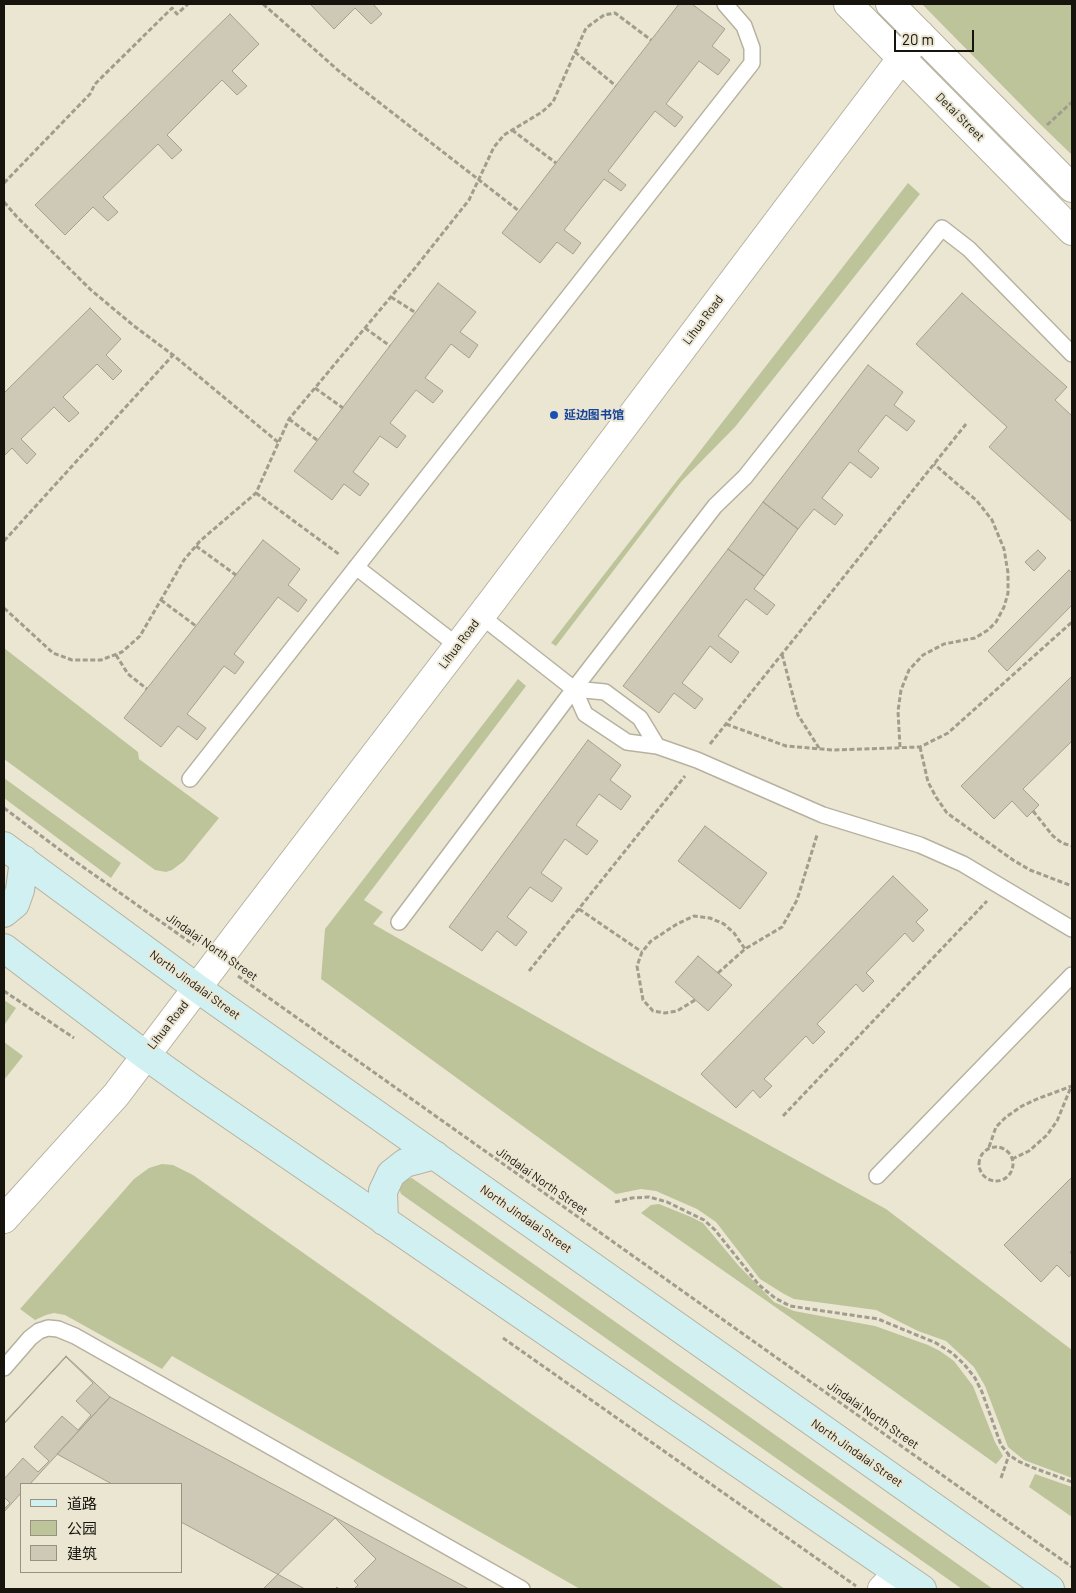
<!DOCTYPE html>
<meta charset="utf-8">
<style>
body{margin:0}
#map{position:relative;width:1076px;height:1593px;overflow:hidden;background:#ebe6d2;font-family:Barlow,"Noto Sans SC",sans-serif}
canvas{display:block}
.frame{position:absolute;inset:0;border:5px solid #16140d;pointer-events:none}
.legend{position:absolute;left:20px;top:1483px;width:162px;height:90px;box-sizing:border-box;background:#ebe6d2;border:1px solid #969283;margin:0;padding:6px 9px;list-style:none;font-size:15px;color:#16140d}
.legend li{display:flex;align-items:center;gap:10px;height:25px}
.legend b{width:25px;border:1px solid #969283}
.scale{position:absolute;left:894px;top:30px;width:80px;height:22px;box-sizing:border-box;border:2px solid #16140d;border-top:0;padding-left:6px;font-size:15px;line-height:18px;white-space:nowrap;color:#16140d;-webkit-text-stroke:4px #ebe6d2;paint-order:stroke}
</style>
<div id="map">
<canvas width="1076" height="1593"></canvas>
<div class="frame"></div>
<ul class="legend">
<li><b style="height:6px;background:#d1f0f2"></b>道路</li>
<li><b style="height:14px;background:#bdc49a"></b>公园</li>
<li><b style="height:14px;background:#cdc9b6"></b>建筑</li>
</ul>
<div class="scale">20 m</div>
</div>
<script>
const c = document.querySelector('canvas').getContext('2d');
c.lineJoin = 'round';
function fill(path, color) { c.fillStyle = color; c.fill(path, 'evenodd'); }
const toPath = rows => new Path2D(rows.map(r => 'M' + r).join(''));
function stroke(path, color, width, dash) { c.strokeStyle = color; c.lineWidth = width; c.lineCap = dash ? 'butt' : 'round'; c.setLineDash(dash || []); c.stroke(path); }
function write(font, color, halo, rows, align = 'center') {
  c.font = font + ' Barlow,"Noto Sans SC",sans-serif'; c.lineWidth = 4; c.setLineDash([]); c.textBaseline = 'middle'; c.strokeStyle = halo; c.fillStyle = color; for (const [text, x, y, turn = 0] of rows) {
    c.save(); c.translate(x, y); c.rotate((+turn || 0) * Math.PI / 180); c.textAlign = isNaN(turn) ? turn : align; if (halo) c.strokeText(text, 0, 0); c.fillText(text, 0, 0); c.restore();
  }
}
fill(toPath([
 [922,4,1072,4,1072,155,1039,123],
 [908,183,920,194,735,427,681,482,556,646,551,643],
 [4,648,138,752,139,759,219,818,184,861,172,870,166,872,155,870,4,759],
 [518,679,526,686,364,900,383,912,373,924,592,1048,886,1209,1072,1350,1072,1478,1024,1460,1008,1447,985,1386,974,1367,946,1341,918,1331,876,1310,794,1299,784,1294,760,1279,716,1222,697,1209,656,1191,641,1189,616,1194,321,979,325,929],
 [4,778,121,863,111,878,4,798],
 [4,1000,16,1008,5,1024,4,1023],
 [4,1042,23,1056,4,1080],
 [162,1164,173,1165,193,1175,530,1413,785,1589,580,1589,172,1356,162,1369,65,1315,54,1313,46,1315,35,1320,20,1309,134,1179,149,1168],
 [412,1178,993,1589,962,1589,401,1194,399,1188,402,1183,406,1179],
 [659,1204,691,1217,703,1223,738,1265,774,1302,794,1311,875,1326,928,1345,940,1351,954,1361,973,1386,995,1442,1003,1456,996,1464,811,1332,641,1213,651,1205],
 [1035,1474,1072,1487,1072,1517,1029,1487]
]), '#bdc49a');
const building = toPath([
 [310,4,373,4,382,14,371,24,355,8,334,29,310,4],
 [679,4,692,4,725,29,712,46,730,60,718,75,699,61,666,104,683,117,675,127,655,111,608,171,626,185,621,191,604,179,564,230,581,243,573,254,557,242,540,263,502,233,679,4],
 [230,14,259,44,232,71,247,86,237,95,222,80,167,135,182,150,172,159,158,144,103,197,118,212,108,221,93,207,65,235,35,205,230,14],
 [438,283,476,312,460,332,478,345,469,358,451,344,425,378,443,391,433,403,416,390,390,423,406,436,397,448,380,436,353,472,369,484,360,496,344,484,332,500,294,471,438,283],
 [962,293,1067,387,1055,400,1072,416,1072,522,989,447,1007,427,916,344,962,293],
 [90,308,121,339,106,355,122,371,113,380,97,364,63,397,79,413,69,422,54,407,21,439,36,454,27,464,12,448,4,456,4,393,90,308],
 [868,365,903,392,894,405,915,421,907,431,886,415,858,451,879,468,871,478,850,462,822,498,843,515,835,525,814,509,798,529,763,502,868,365],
 [763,502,798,529,764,576,728,549,763,502],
 [263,540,300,569,288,585,307,600,298,612,278,597,234,654,244,662,235,674,224,666,187,714,206,728,197,740,178,726,161,747,124,718,263,540],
 [728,549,764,576,754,589,775,605,767,615,746,599,718,636,739,652,731,663,710,646,682,683,703,699,695,709,674,693,659,713,623,686,728,549],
 [1038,550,1046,558,1034,571,1025,562,1038,550],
 [1069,570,1072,573,1072,605,1007,671,988,651,1069,570],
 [1072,676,1072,741,1023,789,1039,805,1027,817,1012,801,994,819,961,786,1072,676],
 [588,740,621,765,610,780,631,796,621,810,599,794,576,825,598,841,587,855,565,839,541,873,562,888,552,902,530,887,507,917,527,932,516,946,497,931,482,951,449,927,588,740],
 [705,826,767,873,740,909,678,861,705,826],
 [893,876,928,910,916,922,924,930,913,942,905,933,866,973,874,981,863,992,856,984,817,1024,825,1032,813,1044,806,1036,764,1079,772,1086,760,1098,753,1090,736,1108,701,1074,893,876],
 [698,956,732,985,708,1011,675,982,698,956],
 [1072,1177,1072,1250,1070,1252,1072,1255,1072,1273,1069,1277,1057,1265,1041,1282,1004,1245,1072,1177],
 [66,1356,110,1397,30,1484,21,1484,21,1493,4,1512,4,1423,66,1356],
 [66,1357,93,1383,76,1401,91,1415,78,1430,62,1416,34,1447,49,1461,38,1472,23,1458,4,1479,4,1424,66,1357],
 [110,1397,469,1589,305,1589,181,1522,181,1484,112,1484,57,1454,110,1397],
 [4,1497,10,1503,4,1509,4,1497],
 [335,1518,376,1559,354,1581,358,1585,354,1589,339,1589,337,1587,335,1589,263,1589,335,1518]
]);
fill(building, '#cdc9b6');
stroke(building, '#a5a08e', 1);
const service = toPath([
 [356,567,458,646],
 [481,616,574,689,585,714,627,742,657,746,697,760,823,815,920,845,963,864,1072,929],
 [574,689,605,692,640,718,657,746],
 [190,779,752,63,752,48,744,26,725,4],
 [399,922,574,689,715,506,745,477,942,228,969,249,1072,354],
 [877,1176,1072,975],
 [4,1368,30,1338,39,1331,48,1328,58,1329,75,1336,522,1589]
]);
const minor = toPath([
 [882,1589,898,1573]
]);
const tertiary = toPath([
 [848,4,1072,231],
 [890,4,1072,188],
 [4,1219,116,1095,237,935,493,600,791,204,920,34]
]);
const secondary = toPath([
 [4,846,197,988,1050,1589],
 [4,913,15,904,20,890,24,860],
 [4,948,145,1055,194,1090,922,1589],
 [384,1221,383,1191,391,1174,405,1163,435,1155]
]);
stroke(service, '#b6b29f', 18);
stroke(minor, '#b6b29f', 30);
stroke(tertiary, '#b6b29f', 30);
stroke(secondary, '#b6b29f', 30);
stroke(toPath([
 [263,4,340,72,519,211],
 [575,52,616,86],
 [1047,125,1072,102],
 [512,130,556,163],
 [4,183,90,94,95,84,172,8,177,14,188,4],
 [4,202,17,217,91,290,134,326,173,355,279,443],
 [391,297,416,313],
 [365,328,390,346],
 [315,388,343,408],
 [289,419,317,440],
 [256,493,340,555],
 [4,541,173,355],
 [196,546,236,575],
 [161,600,196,626],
 [4,608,53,653,72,660,101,660,122,652,140,636,184,560,200,541,256,493,289,419,415,268,469,200,494,147,504,135,542,112,553,102,586,28,604,15,615,13,651,40],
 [782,654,798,715,819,748],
 [116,655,128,674,147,689],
 [726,724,786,746,833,750,920,747,948,733,1072,622],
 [710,744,966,424],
 [900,747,898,711,901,690,909,670,923,655,944,644,975,638,988,630,996,622,1004,607,1008,593,1008,573,1004,549,992,520,977,501,934,464],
 [920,747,928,782,936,797,947,813,1013,860,1030,870,1072,886],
 [4,808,76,862,194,945],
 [1033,811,1053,836,1062,843,1072,846],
 [579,909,642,952],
 [529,971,685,776],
 [718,973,745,949,782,927,797,900,817,835],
 [238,976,1072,1567],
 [4,991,74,1038],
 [695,1000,677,1011,665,1013,653,1011,643,1000,637,966,642,952,651,941,677,924,694,916,710,918,724,924,734,933,745,949],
 [783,1116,987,901],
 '979 1164a17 17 0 1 1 34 0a17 17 0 1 1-34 0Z',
 [989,1147,996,1127,1006,1117,1022,1106,1037,1099,1072,1086],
 [1012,1159,1029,1151,1047,1135,1057,1121,1071,1087],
 [615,1202,632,1198,649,1197,667,1202,704,1220,715,1230,759,1285,775,1298,790,1306,878,1319,936,1343,952,1353,964,1364,975,1378,982,1392,1001,1445,1009,1455,1018,1461,1034,1468,1072,1482],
 [503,1338,856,1586],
 [1001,1478,1009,1455]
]), '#a19d8e', 3, [5, 2.5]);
stroke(service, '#fff', 15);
stroke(minor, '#fff', 28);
stroke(tertiary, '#fff', 28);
stroke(secondary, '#d1f0f2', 28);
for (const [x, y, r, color] of [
 [554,415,5,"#1a4fb4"]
]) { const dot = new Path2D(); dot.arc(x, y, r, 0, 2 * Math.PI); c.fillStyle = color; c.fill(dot); stroke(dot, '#ebe6d2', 2); }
write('12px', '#16140d', '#ebe6d2', [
 ["Detai Street",960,117,45],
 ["Lihua Road",703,320,-53],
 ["Lihua Road",459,644,-53],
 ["Jindalai North Street",212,947,35],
 ["North Jindalai Street",195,985,36],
 ["Lihua Road",168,1025,-52],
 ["Jindalai North Street",542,1181,35],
 ["North Jindalai Street",526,1219,35],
 ["Jindalai North Street",873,1415,35],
 ["North Jindalai Street",857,1453,35]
]);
write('bold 12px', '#164399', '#ebe6d2', [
 ["延边图书馆",564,415]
], 'left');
</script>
